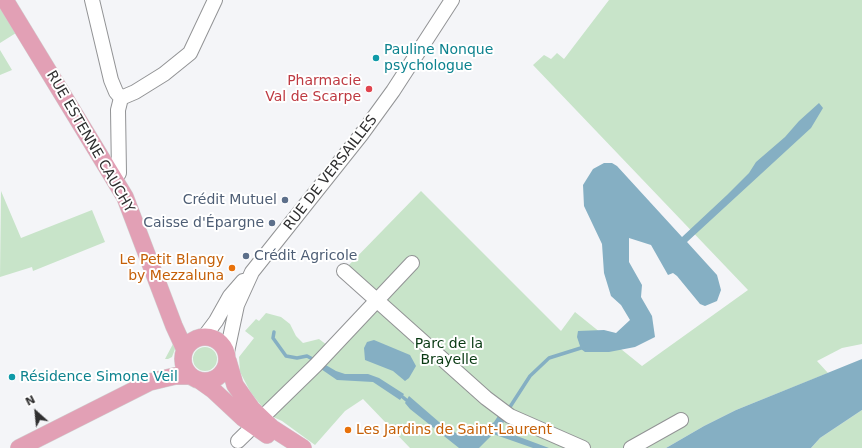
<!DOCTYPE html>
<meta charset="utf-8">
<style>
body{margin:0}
#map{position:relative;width:862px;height:448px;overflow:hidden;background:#f4f5f8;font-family:"DejaVu Sans",sans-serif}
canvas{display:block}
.north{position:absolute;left:16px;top:392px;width:40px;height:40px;-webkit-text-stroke:3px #fff;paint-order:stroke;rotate:333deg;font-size:11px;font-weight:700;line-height:16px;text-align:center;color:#2f2f30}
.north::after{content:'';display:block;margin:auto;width:14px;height:18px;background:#2f2f30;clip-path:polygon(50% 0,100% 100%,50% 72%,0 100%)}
</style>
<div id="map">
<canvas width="862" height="448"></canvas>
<div class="north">N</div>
</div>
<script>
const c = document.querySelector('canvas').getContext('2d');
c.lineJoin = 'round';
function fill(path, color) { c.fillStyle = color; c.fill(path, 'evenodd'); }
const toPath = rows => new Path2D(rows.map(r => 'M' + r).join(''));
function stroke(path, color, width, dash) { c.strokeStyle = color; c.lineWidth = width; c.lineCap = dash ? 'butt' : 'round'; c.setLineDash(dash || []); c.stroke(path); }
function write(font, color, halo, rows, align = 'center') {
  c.font = font + ' "DejaVu Sans",sans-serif'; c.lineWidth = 4; c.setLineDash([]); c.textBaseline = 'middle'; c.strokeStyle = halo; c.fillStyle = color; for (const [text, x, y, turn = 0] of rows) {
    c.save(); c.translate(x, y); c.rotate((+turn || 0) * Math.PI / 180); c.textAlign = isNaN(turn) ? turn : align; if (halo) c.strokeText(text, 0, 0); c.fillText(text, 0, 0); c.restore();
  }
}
fill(toPath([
 [609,0,862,0,862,344,842,348,817,361,828,373,736,410,704,426,666,448,410,448,363,399,345,411,315,445,282,421,269,415,251,393,240,372,239,357,254,338,245,331,256,319,259,321,266,313,281,317,290,324,296,336,303,343,319,339,327,345,370,299,346,268,421,191,561,331,575,312,642,366,748,290,533,65,544,55,551,59,557,53,564,59],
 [0,8,16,33,0,43],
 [0,50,12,70,0,75],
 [1,191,21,238,92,210,105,242,33,271,32,267,0,277],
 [174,342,175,349,172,357,168,359,165,359],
 '193 359a12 12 0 1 1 24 0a12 12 0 1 1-24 0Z',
 [862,410,862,448,811,448,820,438]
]), '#c8e4c9');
fill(toPath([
 [819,103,823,108,811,128,687,242,717,275,721,290,717,301,705,306,700,304,677,276,673,273,668,275,651,245,629,238,629,262,642,285,641,297,652,316,655,337,635,347,609,352,585,352,581,349,577,337,578,331,604,330,616,333,630,320,621,305,611,296,604,273,602,244,584,206,583,185,593,169,604,163,612,163,617,166,682,237,727,195,749,173,756,162,785,137,799,121],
 [374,340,410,355,416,366,409,378,405,381,393,371,365,360,364,348,367,342],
 [862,359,862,410,820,438,811,448,666,448,704,426,736,410],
 [324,364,336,371,345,374,368,374,379,378,404,394,400,400,373,382,337,380,321,369],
 [409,396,446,428,456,433,470,435,481,432,494,422,498,416,503,419,504,422,498,429,549,448,533,448,493,434,479,448,459,448,410,409,405,403]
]), '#85afc3');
stroke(toPath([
 [274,332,273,338,286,356,297,358,307,356,316,361],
 [399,394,410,403],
 [508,410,530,376,549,358,584,347]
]), '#85afc3', 3.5);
const minor = toPath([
 [92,0,111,80,116,92,121,98],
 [121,98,135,92,164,74,190,53,215,0],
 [115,180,119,173,118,110,121,98],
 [344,271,486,398,510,416,583,448],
 [204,337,216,321,230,296,243,281],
 [227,352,237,305,252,272,361,135,393,91,452,0],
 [238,441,316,365,412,263],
 [631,448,681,420]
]);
const major = toPath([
 [5,0,125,197,174,326,185,350],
 '183 359a22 22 0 1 1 44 0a22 22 0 1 1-44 0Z',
 [228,361,235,385,252,409,272,428,303,448],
 [199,380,213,390,243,418,267,435],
 [19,448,150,382,175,376,191,376]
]);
stroke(minor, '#929395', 16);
stroke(major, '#d1d1d1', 18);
stroke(minor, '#fff', 14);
stroke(major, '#e2a0b5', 17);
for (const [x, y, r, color] of [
 [376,58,4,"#0f9aa8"],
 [369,89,4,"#e0444e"],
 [285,200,4,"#5c6f8a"],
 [272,223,4,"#5c6f8a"],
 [246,256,4,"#5c6f8a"],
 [232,268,4,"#e8710a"],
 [12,377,4,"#0f9aa8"],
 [348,430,4,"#e8710a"]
]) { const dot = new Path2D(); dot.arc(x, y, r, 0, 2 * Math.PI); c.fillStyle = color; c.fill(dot); stroke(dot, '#fff', 1.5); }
write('14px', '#0d838f', '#fff', [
 ["Pauline Nonque",384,50],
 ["psychologue",384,66],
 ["Résidence Simone Veil",20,377]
], 'left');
write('14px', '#be3a42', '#fff', [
 ["Pharmacie",361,81],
 ["Val de Scarpe",361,97]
], 'right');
write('14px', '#2f2f30', '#fff', [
 ["RUE ESTENNE CAUCHY",90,142,60],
 ["RUE DE VERSAILLES",331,173,-52]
]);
write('14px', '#4e5e75', '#fff', [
 ["Crédit Mutuel",277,200],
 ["Caisse d'Épargne",264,223],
 ["Crédit Agricole",254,256,"left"]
], 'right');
write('14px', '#c56008', '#fff', [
 ["Le Petit Blangy",224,260],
 ["by Mezzaluna",224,276],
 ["Les Jardins de Saint-Laurent",356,430,"left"]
], 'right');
write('14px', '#083912', '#fff', [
 ["Parc de la",449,344],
 ["Brayelle",449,360]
]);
</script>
